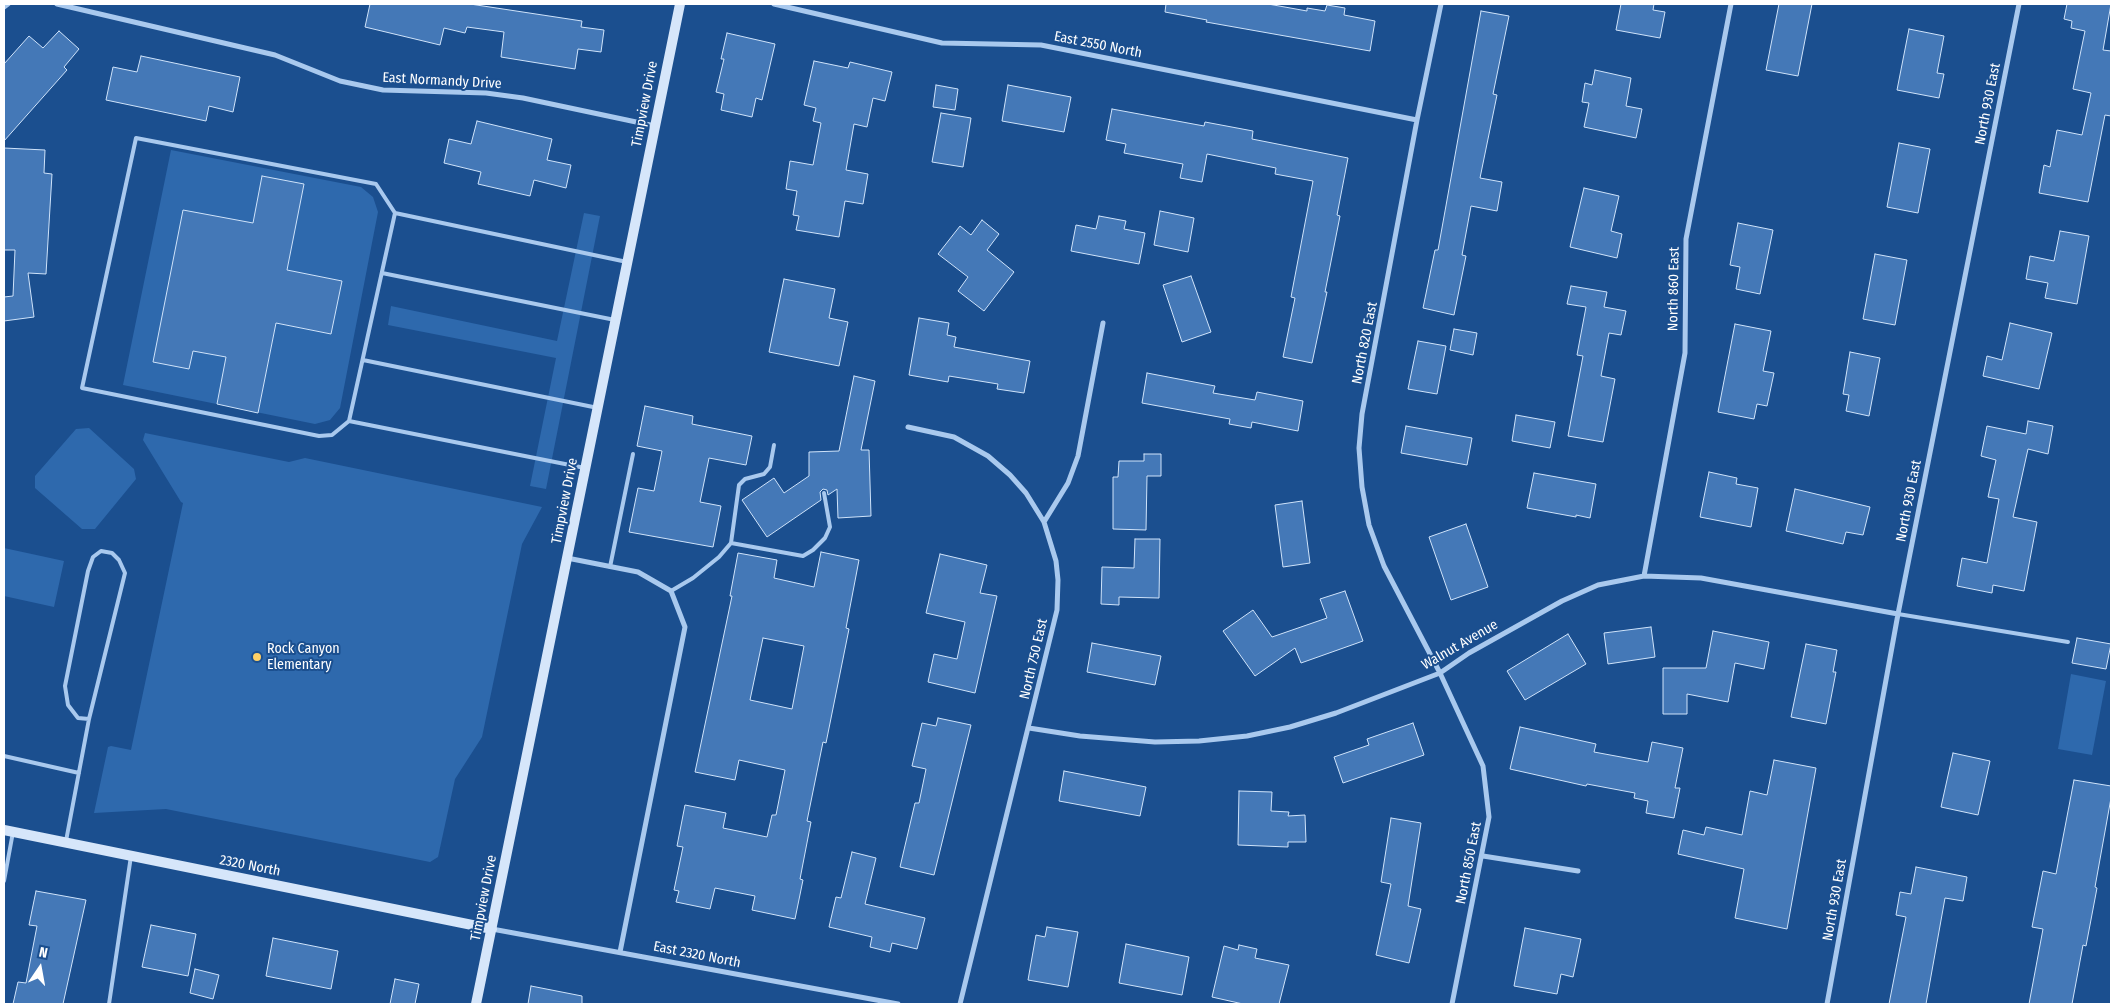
<!DOCTYPE html>
<style>
body{margin:0}
#map{position:relative;width:2115px;height:1008px;overflow:hidden;background:#1b4f8f;font-family:"Fira Sans Condensed",sans-serif}
canvas{display:block}
.frame{position:absolute;inset:0;border:5px solid #fff;pointer-events:none}
.north{position:absolute;left:15px;top:943px;width:50px;height:50px;-webkit-text-stroke:4px #1b4f8f;paint-order:stroke;rotate:12deg;font-size:14px;font-weight:700;line-height:20px;text-align:center;color:#fff}
.north::after{content:'';display:block;margin:auto;width:18px;height:22px;background:#fff;clip-path:polygon(50% 0,100% 100%,50% 72%,0 100%)}
</style>
<div id="map">
<canvas width="2115" height="1008"></canvas>
<div class="frame"></div>
<div class="north">N</div>
</div>
<script>
const c = document.querySelector('canvas').getContext('2d');
c.lineJoin = 'round';
function fill(path, color) { c.fillStyle = color; c.fill(path, 'evenodd'); }
const toPath = rows => new Path2D(rows.map(r => 'M' + r).join(''));
function stroke(path, color, width, dash) { c.strokeStyle = color; c.lineWidth = width; c.lineCap = dash ? 'butt' : 'round'; c.setLineDash(dash || []); c.stroke(path); }
function write(font, color, halo, rows, align = 'center') {
  c.font = font + ' "Fira Sans Condensed",sans-serif'; c.lineWidth = 4; c.setLineDash([]); c.textBaseline = 'middle'; c.strokeStyle = halo; c.fillStyle = color; for (const [text, x, y, turn = 0] of rows) {
    c.save(); c.translate(x, y); c.rotate((+turn || 0) * Math.PI / 180); c.textAlign = isNaN(turn) ? turn : align; if (halo) c.strokeText(text, 0, 0); c.fillText(text, 0, 0); c.restore();
  }
}
fill(toPath([
 [171,150,361,187,373,197,378,212,340,408,330,420,315,424,123,385],
 [584,213,600,216,546,489,530,486,556,358,388,325,391,306,557,341],
 [89,428,134,469,136,479,95,529,82,529,35,488,35,476,76,429],
 [145,433,289,462,305,458,542,507,522,544,482,737,455,779,438,857,430,862,166,809,94,813,108,747,111,746,131,750,183,503,181,502,143,440],
 [4,548,64,561,54,607,4,596],
 [2071,674,2106,681,2092,755,2058,749]
]), '#2e69ad');
const building = toPath([
 [370,4,470,4,582,21,581,27,604,30,601,52,578,49,575,69,501,57,504,32,467,27,465,33,444,28,440,45,365,27,370,4],
 [1166,4,1268,4,1307,11,1307,8,1325,11,1327,5,1345,8,1344,15,1375,21,1370,51,1206,22,1207,20,1165,12,1166,4],
 [1621,4,1654,4,1653,10,1665,12,1660,38,1616,30,1621,4],
 [1779,4,1812,4,1798,76,1766,70,1779,4],
 [2067,4,2111,4,2103,50,2111,51,2111,116,2105,115,2088,202,2039,193,2044,165,2050,167,2057,130,2082,135,2091,93,2073,89,2085,31,2071,28,2072,21,2064,19,2067,4],
 [1481,11,1509,16,1493,94,1497,95,1480,178,1502,182,1497,211,1471,206,1462,255,1466,256,1454,315,1423,308,1435,250,1438,250,1481,11],
 [1909,29,1944,36,1937,73,1944,74,1939,98,1897,90,1909,29],
 [59,31,79,49,64,67,67,70,4,141,4,64,29,36,43,48,59,31],
 [727,33,775,44,762,100,756,98,752,117,721,110,724,94,716,92,724,59,721,59,727,33],
 [141,56,240,77,233,112,209,106,206,121,106,100,113,67,137,72,141,56],
 [814,61,848,68,850,62,892,72,885,101,873,98,867,127,854,124,846,170,868,174,863,204,845,201,839,237,796,230,799,216,793,215,797,191,786,189,790,161,813,165,821,123,813,121,816,108,804,105,814,61],
 [1595,70,1631,78,1626,106,1642,109,1636,138,1584,127,1589,103,1582,102,1585,83,1592,85,1595,70],
 [936,85,958,89,955,110,933,107,936,85],
 [1008,85,1071,97,1064,132,1002,121,1008,85],
 [1112,109,1204,126,1205,122,1253,131,1252,139,1348,158,1337,215,1340,216,1325,292,1327,292,1312,363,1283,357,1295,298,1291,297,1313,181,1275,174,1276,168,1207,154,1202,182,1180,178,1183,164,1124,153,1126,144,1106,140,1112,109],
 [941,113,971,118,963,167,932,162,941,113],
 [477,121,552,139,547,160,571,165,566,188,534,180,530,196,478,184,481,172,444,163,449,139,471,144,477,121],
 [1899,143,1930,149,1918,213,1887,207,1899,143],
 [4,148,45,150,44,173,52,174,46,274,28,273,34,317,4,321,4,297,13,296,15,250,4,250,4,148],
 [262,176,304,184,287,270,342,281,331,334,276,323,258,413,217,404,226,357,193,351,189,369,153,362,183,210,253,223,262,176],
 [1584,188,1619,196,1611,231,1622,234,1617,258,1570,247,1584,188],
 [1160,211,1194,218,1188,252,1154,245,1160,211],
 [1099,216,1126,221,1124,229,1145,233,1139,264,1071,251,1076,225,1096,229,1099,216],
 [982,220,999,234,987,250,1014,272,984,311,958,291,968,277,938,254,960,226,971,235,982,220],
 [1738,223,1773,230,1760,294,1736,289,1740,267,1730,265,1738,223],
 [2060,231,2089,236,2077,304,2045,298,2048,283,2026,279,2030,256,2054,261,2060,231],
 [1875,254,1907,260,1895,325,1863,319,1875,254],
 [1191,276,1211,332,1182,342,1163,285,1191,276],
 [784,279,835,289,829,318,848,322,839,366,769,352,784,279],
 [1571,286,1607,292,1604,307,1626,311,1621,335,1609,333,1601,376,1615,379,1603,442,1568,436,1583,356,1577,355,1586,307,1567,304,1571,286],
 [919,318,949,323,947,335,956,337,954,347,1030,361,1024,393,997,389,998,384,949,376,948,382,909,375,919,318],
 [2010,323,2052,333,2039,389,1983,376,1987,356,2002,360,2010,323],
 [1735,324,1771,331,1763,371,1774,373,1767,406,1757,404,1754,419,1718,412,1735,324],
 [1454,329,1477,333,1473,355,1450,350,1454,329],
 [1418,341,1446,346,1437,394,1408,389,1418,341],
 [1850,352,1880,358,1869,416,1846,411,1849,395,1843,394,1850,352],
 [1147,373,1215,386,1213,393,1255,400,1257,392,1303,401,1298,431,1252,422,1251,428,1229,424,1230,419,1142,403,1147,373],
 [854,376,875,381,861,450,869,450,871,516,838,518,837,489,828,495,827,490,823,489,820,492,821,500,767,537,742,500,774,478,784,493,809,476,809,452,839,451,854,376],
 [645,406,693,416,692,424,752,436,746,465,709,458,700,502,721,506,713,547,629,532,638,488,654,491,662,451,637,446,645,406],
 [1516,415,1555,422,1550,448,1512,441,1516,415],
 [2028,421,2053,426,2048,454,2028,449,2013,517,2037,522,2024,591,1993,585,1992,593,1957,586,1962,558,1987,563,1999,499,1988,497,1996,460,1981,456,1987,426,2026,434,2028,421],
 [1406,426,1472,438,1467,465,1401,453,1406,426],
 [1144,454,1161,454,1161,476,1147,476,1146,530,1113,529,1113,477,1118,477,1119,461,1144,461,1144,454],
 [1709,472,1737,478,1736,484,1758,488,1751,527,1700,517,1709,472],
 [1534,473,1596,484,1590,518,1576,515,1576,517,1527,508,1534,473],
 [1795,489,1870,507,1863,535,1846,532,1843,544,1786,531,1795,489],
 [1302,501,1310,563,1283,567,1275,505,1302,501],
 [1466,524,1488,587,1451,600,1429,537,1466,524],
 [1135,539,1160,539,1159,598,1119,597,1119,605,1101,604,1102,567,1134,568,1135,539],
 [821,552,859,560,846,628,849,629,826,743,823,742,807,821,811,822,800,879,803,880,795,919,752,910,755,896,715,888,710,909,676,902,679,891,674,890,683,847,677,846,685,805,726,813,723,828,767,837,772,815,776,815,785,770,739,760,735,780,695,772,732,596,730,596,738,553,777,560,774,578,814,587,821,552],
 [763,638,804,646,792,709,750,700,763,638],
 [940,554,987,565,980,593,997,596,975,693,928,682,934,654,957,659,965,622,926,613,940,554],
 [1345,591,1363,641,1301,663,1295,648,1255,676,1223,631,1253,610,1272,637,1327,618,1320,599,1345,591],
 [1651,627,1655,657,1608,664,1604,633,1651,627],
 [1713,631,1769,642,1764,669,1735,663,1728,702,1687,694,1687,714,1663,714,1663,668,1706,668,1713,631],
 [1568,634,1586,664,1525,700,1507,671,1568,634],
 [2077,638,2111,644,2106,669,2072,663,2077,638],
 [1092,643,1161,656,1155,685,1087,672,1092,643],
 [1806,644,1837,650,1833,672,1836,672,1826,724,1791,717,1806,644],
 [938,718,971,725,934,875,900,867,915,803,919,803,926,769,912,766,922,723,936,726,938,718],
 [1413,723,1424,755,1343,783,1334,757,1369,745,1367,739,1413,723],
 [1520,727,1596,744,1594,752,1648,762,1652,742,1683,748,1675,788,1680,788,1674,818,1646,813,1648,801,1634,798,1635,793,1587,784,1586,786,1510,769,1520,727],
 [1953,753,1990,761,1978,815,1941,807,1953,753],
 [1774,760,1816,768,1787,929,1735,918,1744,869,1678,854,1683,830,1704,835,1706,827,1742,835,1750,791,1767,795,1774,760],
 [1064,771,1146,787,1140,816,1059,801,1064,771],
 [2074,780,2111,786,2111,798,2095,887,2097,888,2086,946,2083,945,2072,1004,2029,1004,2043,929,2032,927,2043,871,2056,874,2074,780],
 [1239,791,1272,792,1271,811,1289,812,1288,816,1305,815,1306,842,1288,842,1288,847,1238,845,1239,791],
 [1391,818,1421,823,1408,906,1421,909,1409,963,1376,955,1391,884,1381,882,1391,818],
 [852,852,876,858,865,904,925,918,917,949,892,943,890,952,870,947,872,937,829,927,836,897,841,898,852,852],
 [1916,867,1967,877,1963,901,1945,898,1926,1004,1889,1004,1906,917,1896,915,1900,892,1911,894,1916,867],
 [36,891,86,900,63,1004,13,1004,18,982,26,983,37,926,29,925,36,891],
 [151,925,196,934,188,976,142,967,151,925],
 [1047,927,1078,932,1068,987,1028,980,1036,935,1045,937,1047,927],
 [1525,928,1581,939,1573,977,1561,974,1557,994,1514,986,1525,928],
 [273,938,338,951,331,989,266,976,273,938],
 [1126,944,1189,957,1182,995,1119,983,1126,944],
 [1239,945,1257,949,1255,958,1289,965,1279,1004,1243,1004,1212,997,1224,946,1238,950,1239,945],
 [195,969,219,975,213,999,190,993,195,969],
 [395,979,419,984,415,1004,390,1004,395,979],
 [531,986,582,996,582,1004,528,1004,531,986]
]);
fill(building, '#4478b7');
stroke(building, '#cfe3fa', 1);
stroke(toPath([
 [382,273,615,320],
 [363,360,598,408],
 [349,421,332,435,319,436,82,388,136,138,376,184,395,213],
 [585,468,349,421,395,213,627,262],
 [731,543,803,556,813,550,825,538,830,527,824,493],
 [610,567,633,454],
 [671,591,693,578,719,557,731,543,739,485,745,479,764,474,770,467,774,445],
 [1898,614,2068,642],
 [4,756,79,773],
 [66,841,89,719,125,573,119,560,112,553,101,551,93,557,88,571,65,686,68,705,78,718,89,719],
 [4,881,13,832],
 [109,1004,131,856]
]), '#a9c9ee', 4);
stroke(toPath([
 [57,4,275,55,340,81,383,90,486,93,523,98,655,126],
 [774,4,942,43,1041,45,1417,120],
 [1441,4,1417,120,1362,414,1359,448,1362,487,1369,525,1384,566,1440,673,1483,766,1489,817,1452,1004],
 [4,7,8,4],
 [908,427,954,437,988,456,1010,475,1026,493,1044,522,1056,561,1058,580,1057,610,960,1004],
 [1044,522,1068,483,1078,456,1103,323],
 [567,558,638,572,671,591,685,627,620,952],
 [1644,576,1685,353,1686,239,1731,4],
 [1029,728,1080,736,1155,742,1199,741,1247,736,1290,727,1336,713,1440,673,1469,653,1562,601,1598,585,1644,576,1701,578,1898,614],
 [1483,856,1578,871],
 [492,929,898,1004],
 [1827,1004,1898,614,2019,4]
]), '#a9c9ee', 5);
stroke(toPath([
 [4,830,492,929],
 [476,1004,680,4]
]), '#d6e6fa', 10);
for (const [x, y, r, color] of [
 [257,657,5,"#ffd166"]
]) { const dot = new Path2D(); dot.arc(x, y, r, 0, 2 * Math.PI); c.fillStyle = color; c.fill(dot); stroke(dot, '#1b4f8f', 2); }
write('14px', '#fff', '#1b4f8f', [
 ["East 2550 North",1098,45,11],
 ["East Normandy Drive",442,81,3],
 ["Timpview Drive",645,104,-79],
 ["North 930 East",1988,104,-79],
 ["North 860 East",1674,289,-89],
 ["North 820 East",1365,343,-79],
 ["Timpview Drive",565,501,-79],
 ["North 930 East",1909,501,-79],
 ["Walnut Avenue",1460,645,-30],
 ["North 750 East",1034,659,-77],
 ["North 850 East",1469,863,-79],
 ["2320 North",250,866,11],
 ["Timpview Drive",484,898,-79],
 ["North 930 East",1835,900,-80],
 ["East 2320 North",697,955,11]
]);
write('14px', '#fff', '#1b4f8f', [
 ["Rock Canyon",267,649],
 ["Elementary",267,665]
], 'left');
</script>
